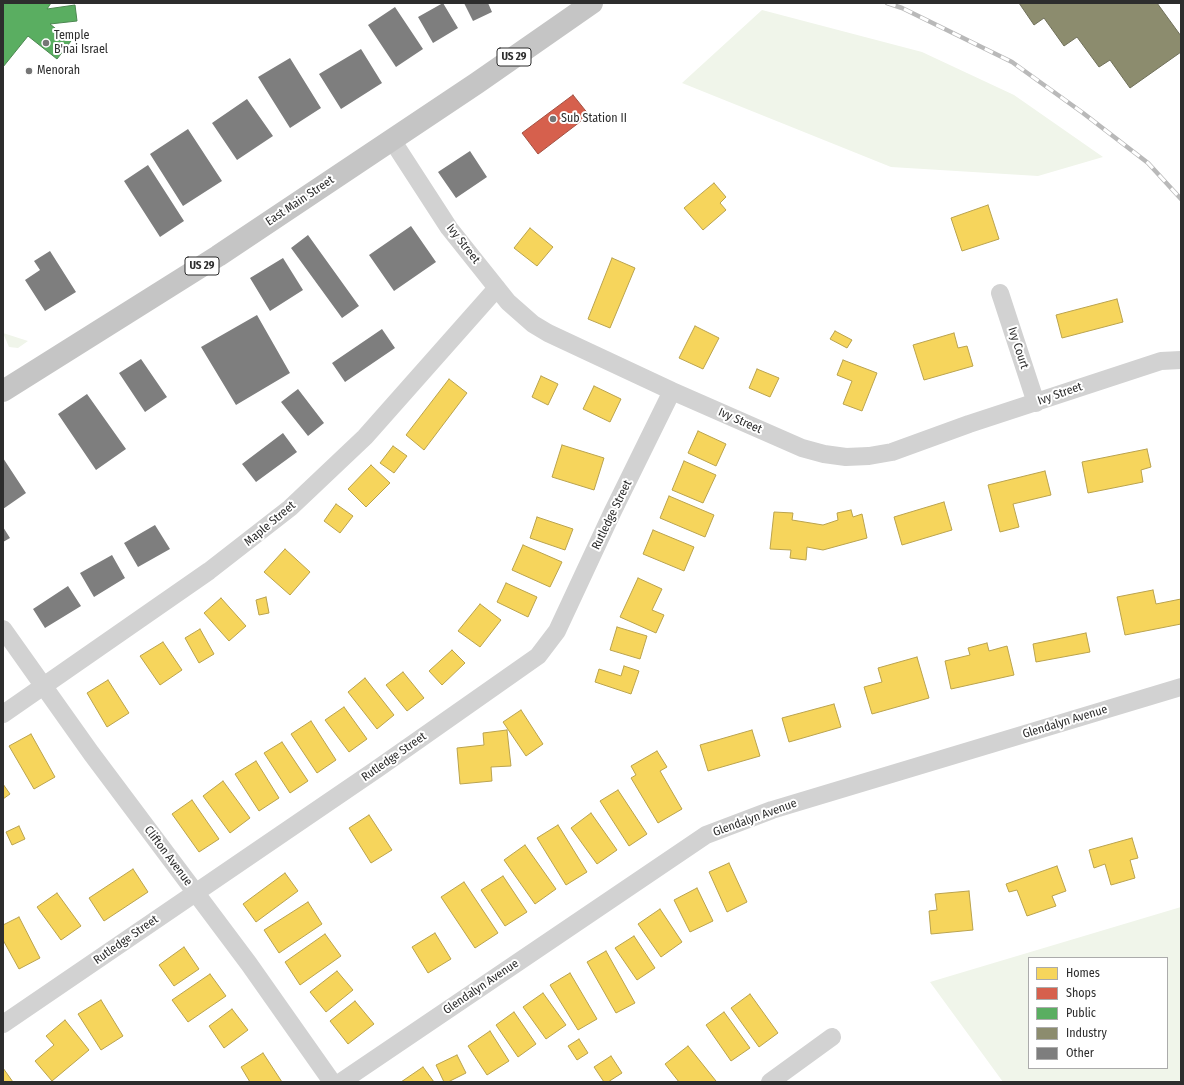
<!DOCTYPE html>
<style>
body{margin:0}
#map{position:relative;width:1184px;height:1085px;overflow:hidden;background:#fff;font-family:"Fira Sans Condensed",sans-serif}
canvas{display:block}
.frame{position:absolute;inset:0;border:4px solid #2d2d2d;pointer-events:none}
.legend{position:absolute;left:1028px;top:957px;width:140px;height:112px;box-sizing:border-box;background:#fff;border:1px solid #ababab;margin:0;padding:5px 7px;list-style:none;font-size:12px;color:#2d2d2d}
.legend li{display:flex;align-items:center;gap:8px;height:20px}
.legend b{width:20px;border:1px solid #ababab}
</style>
<div id="map">
<canvas width="1184" height="1085"></canvas>
<div class="frame"></div>
<ul class="legend">
<li><b style="height:11px;background:#f6d55c"></b>Homes</li>
<li><b style="height:11px;background:#d6604d"></b>Shops</li>
<li><b style="height:11px;background:#5aae61"></b>Public</li>
<li><b style="height:11px;background:#8c8c6e"></b>Industry</li>
<li><b style="height:11px;background:#7e7e7e"></b>Other</li>
</ul>
</div>
<script>
const c = document.querySelector('canvas').getContext('2d');
c.lineJoin = 'round';
function fill(path, color) { c.fillStyle = color; c.fill(path, 'evenodd'); }
const toPath = rows => new Path2D(rows.map(r => 'M' + r).join(''));
function stroke(path, color, width, dash) { c.strokeStyle = color; c.lineWidth = width; c.lineCap = dash ? 'butt' : 'round'; c.setLineDash(dash || []); c.stroke(path); }
function write(font, color, halo, rows, align = 'center') {
  c.font = font + ' "Fira Sans Condensed",sans-serif'; c.lineWidth = 4; c.setLineDash([]); c.textBaseline = 'middle'; c.strokeStyle = halo; c.fillStyle = color; for (const [text, x, y, turn = 0] of rows) {
    c.save(); c.translate(x, y); c.rotate((+turn || 0) * Math.PI / 180); c.textAlign = isNaN(turn) ? turn : align; if (halo) c.strokeText(text, 0, 0); c.fillText(text, 0, 0); c.restore();
  }
}
fill(toPath([
 [762,10,922,52,1014,95,1103,157,1038,176,891,167,682,83],
 [3,333,28,341,18,348,9,347],
 [1181,907,1181,1082,1003,1082,930,982],
 [1029,958,1167,958,1167,1068,1029,1068]
]), '#f0f5ea');
const homes = toPath([
 [714,183,726,197,720,203,726,210,703,230,684,208,714,183],
 [988,205,999,239,962,251,951,218,988,205],
 [530,228,553,247,537,266,514,248,530,228],
 [612,258,635,268,610,328,588,319,612,258],
 [1117,299,1123,322,1062,338,1056,315,1117,299],
 [695,326,719,338,703,369,679,358,695,326],
 [835,331,852,340,847,348,830,339,835,331],
 [954,333,958,348,967,346,973,366,924,380,913,345,954,333],
 [843,360,877,373,862,411,843,404,852,381,837,375,843,360],
 [757,369,779,378,770,397,749,388,757,369],
 [541,376,558,384,548,405,532,397,541,376],
 [449,379,467,393,424,450,406,435,449,379],
 [594,386,621,399,610,422,583,409,594,386],
 [698,431,726,444,716,466,688,453,698,431],
 [562,445,604,458,594,490,552,477,562,445],
 [393,446,407,456,394,473,380,463,393,446],
 [1147,449,1151,467,1141,470,1143,482,1088,493,1082,462,1147,449],
 [684,461,716,475,703,503,672,490,684,461],
 [371,465,390,483,366,507,348,489,371,465],
 [1045,471,1051,495,1013,504,1019,527,1000,532,988,485,1045,471],
 [669,496,714,515,705,537,660,518,669,496],
 [944,502,952,530,902,545,894,517,944,502],
 [336,504,353,516,340,533,324,521,336,504],
 [851,510,853,517,862,514,867,538,823,550,807,547,806,560,790,558,791,550,770,549,774,512,793,513,792,520,823,525,838,520,837,513,851,510],
 [537,517,573,529,565,550,530,538,537,517],
 [653,530,694,547,684,571,643,554,653,530],
 [523,545,562,562,550,587,512,570,523,545],
 [285,549,310,572,290,595,264,572,285,549],
 [638,578,662,589,652,610,664,615,656,633,620,617,638,578],
 [506,583,537,597,528,617,497,602,506,583],
 [1153,590,1156,604,1181,599,1181,624,1125,635,1117,597,1153,590],
 [266,597,269,613,259,615,256,600,266,597],
 [221,598,246,626,229,641,204,613,221,598],
 [480,604,501,620,480,647,458,631,480,604],
 [617,627,647,636,640,659,610,650,617,627],
 [200,629,214,654,199,663,185,638,200,629],
 [1086,633,1090,652,1036,662,1033,644,1086,633],
 [163,642,182,670,160,685,140,656,163,642],
 [987,643,989,651,1007,646,1014,675,951,689,945,661,970,655,968,648,987,643],
 [452,650,465,663,442,685,429,671,452,650],
 [917,657,929,698,872,714,864,687,882,682,878,668,917,657],
 [624,666,639,671,631,694,595,682,599,669,621,676,624,666],
 [403,672,424,698,407,711,386,685,403,672],
 [365,678,394,715,377,729,348,692,365,678],
 [108,680,129,713,107,727,87,693,108,680],
 [834,704,841,727,789,742,782,718,834,704],
 [344,707,367,739,349,752,325,720,344,707],
 [521,710,543,744,526,756,503,722,521,710],
 [311,721,336,760,317,773,291,734,311,721],
 [507,730,511,766,491,767,492,781,460,784,457,748,484,745,483,733,507,730],
 [752,730,760,756,708,771,700,745,752,730],
 [31,734,55,777,34,789,9,746,31,734],
 [282,742,308,781,290,793,264,753,282,742],
 [657,751,667,767,660,771,682,809,658,823,631,778,636,775,631,766,657,751],
 [256,761,279,798,259,811,235,774,256,761],
 [223,781,250,818,230,833,203,796,223,781],
 [3,784,10,794,3,799,3,784],
 [618,790,647,834,629,846,600,801,618,790],
 [192,800,219,839,199,852,172,814,192,800],
 [591,813,617,850,597,864,571,828,591,813],
 [369,815,392,850,371,863,349,828,369,815],
 [558,825,587,872,566,885,537,838,558,825],
 [19,826,25,839,12,845,6,832,19,826],
 [1132,838,1138,858,1130,860,1135,878,1111,885,1105,864,1094,868,1089,850,1132,838],
 [525,845,556,889,535,904,504,860,525,845],
 [729,863,747,902,727,912,709,872,729,863],
 [1057,866,1066,891,1052,896,1056,906,1027,916,1017,890,1009,892,1006,884,1057,866],
 [133,869,148,892,104,921,89,898,133,869],
 [285,873,298,891,256,922,243,904,285,873],
 [503,876,527,912,505,926,481,890,503,876],
 [464,882,498,933,475,948,441,897,464,882],
 [697,888,713,921,690,932,674,900,697,888],
 [969,891,973,930,931,934,929,911,937,910,935,894,969,891],
 [57,893,81,926,61,940,37,907,57,893],
 [308,902,322,924,279,953,264,930,308,902],
 [660,909,682,942,661,957,638,924,660,909],
 [19,917,40,958,19,969,3,940,3,925,19,917],
 [435,933,451,959,428,973,412,947,435,933],
 [325,934,341,956,300,985,285,962,325,934],
 [634,936,655,968,637,980,615,948,634,936],
 [184,947,199,969,174,986,159,965,184,947],
 [606,951,635,1003,616,1013,587,962,606,951],
 [337,971,353,990,326,1012,310,992,337,971],
 [570,973,597,1019,578,1030,550,985,570,973],
 [210,974,226,996,188,1022,172,1000,210,974],
 [543,993,566,1025,546,1039,523,1007,543,993],
 [750,994,778,1033,759,1047,731,1008,750,994],
 [101,1000,123,1036,101,1050,78,1014,101,1000],
 [355,1001,374,1024,348,1044,330,1021,355,1001],
 [232,1009,248,1030,224,1048,209,1026,232,1009],
 [514,1012,536,1044,518,1057,496,1025,514,1012],
 [724,1012,750,1048,731,1061,706,1025,724,1012],
 [65,1020,89,1050,52,1081,35,1061,54,1045,46,1036,65,1020],
 [490,1031,509,1061,487,1075,468,1046,490,1031],
 [579,1039,588,1053,577,1060,568,1046,579,1039],
 [688,1046,716,1081,715,1082,679,1082,665,1064,688,1046],
 [263,1053,282,1082,250,1082,241,1067,263,1053],
 [457,1055,466,1073,448,1082,444,1082,436,1065,457,1055],
 [611,1056,622,1073,608,1082,604,1082,594,1067,611,1056],
 [423,1067,434,1082,401,1082,423,1067],
 [3,1068,13,1082,3,1082,3,1068]
]);
fill(homes, '#f6d55c');
stroke(homes, '#baa34e', 1);
const shops = toPath([
 [573,95,589,115,538,154,522,133,573,95]
]);
fill(shops, '#d6604d');
stroke(shops, '#a35143', 1);
const public = toPath([
 [3,3,51,3,47,9,75,5,77,21,50,24,71,41,57,59,28,36,3,67,3,3]
]);
fill(public, '#5aae61');
stroke(public, '#4c8751', 1);
const industry = toPath([
 [1019,3,1157,3,1181,36,1181,52,1130,88,1110,60,1099,67,1077,37,1064,46,1044,18,1034,25,1019,3]
]);
fill(industry, '#8c8c6e');
stroke(industry, '#70705a', 1);
fill(toPath([
 [443,3,458,28,433,43,418,17],
 [464,3,488,3,492,12,473,21],
 [395,7,423,49,396,67,368,25],
 [361,49,382,83,341,109,319,74],
 [290,58,321,108,290,128,258,77],
 [247,99,273,136,237,160,212,123],
 [188,129,222,181,183,206,150,154],
 [470,151,487,177,456,198,438,172],
 [148,165,184,221,160,237,124,181],
 [411,226,436,262,394,291,369,255],
 [308,235,359,306,342,318,291,248],
 [50,251,76,292,45,311,25,280,40,270,34,261],
 [283,258,303,290,270,311,250,278],
 [257,315,290,373,236,405,201,347],
 [382,329,395,348,345,382,332,363],
 [141,359,167,397,145,412,119,373],
 [298,389,324,423,308,436,281,402],
 [87,394,126,449,96,470,58,414],
 [283,433,297,452,256,482,242,464],
 [3,458,26,493,3,509],
 [155,525,170,549,138,567,124,543],
 [3,527,10,538,3,542],
 [112,555,125,578,94,597,80,573],
 [68,586,81,606,45,628,33,609]
]), '#7e7e7e');
stroke(toPath([
 [392,140,449,228,508,302,533,324,548,333,672,391,802,448,824,454,846,457,869,456,892,452,969,424,1161,361,1181,360],
 [1000,293,1036,403],
 [3,629,91,753,249,964,332,1082],
 [3,714,209,571,290,508,365,437,497,288],
 [3,1024,377,769,538,656,557,631,612,513,672,391],
 [341,1082,706,835,772,810,1181,687],
 [770,1082,832,1037]
]), '#d2d2d2', 18);
stroke(toPath([
 [3,391,218,256,477,83,592,3]
]), '#c5c5c5', 22);
const rail = toPath([
 [887,3,902,8,1012,62,1083,113,1148,163,1181,199]
]);
stroke(rail, '#b9b9b9', 4.5);
stroke(rail, '#fff', 3, [9]);
for (const [x, y, r, color] of [
 [46,43,4,"#767676"],
 [29,71,4,"#767676"],
 [553,119,4,"#767676"]
]) { const dot = new Path2D(); dot.arc(x, y, r, 0, 2 * Math.PI); c.fillStyle = color; c.fill(dot); stroke(dot, '#fff', 1.5); }
for (const [x, y, w] of [
 [514,57,34],
 [202,266,34]
]) { const box = new Path2D(); box.roundRect(x - w / 2, y - 9, w, 18, 3); c.fillStyle = '#fff'; c.fill(box); stroke(box, '#2d2d2d', 1); }
write('bold 11px', '#2d2d2d', null, [
 ["US 29",514,57],
 ["US 29",202,266]
]);
write('12px', '#2d2d2d', '#fff', [
 ["Temple",54,36],
 ["B'nai Israel",54,50],
 ["Menorah",37,71],
 ["Sub Station II",561,119]
], 'left');
write('12px', '#2d2d2d', '#fff', [
 ["East Main Street",300,201,-34],
 ["Ivy Street",463,244,52],
 ["Ivy Court",1018,348,72],
 ["Ivy Street",1060,394,-19],
 ["Ivy Street",740,421,24],
 ["Rutledge Street",612,515,-64],
 ["Maple Street",270,524,-40],
 ["Glendalyn Avenue",1065,722,-17],
 ["Rutledge Street",394,757,-35],
 ["Glendalyn Avenue",755,818,-20],
 ["Clifton Avenue",168,856,53],
 ["Rutledge Street",126,940,-35],
 ["Glendalyn Avenue",481,987,-34]
]);
</script>
